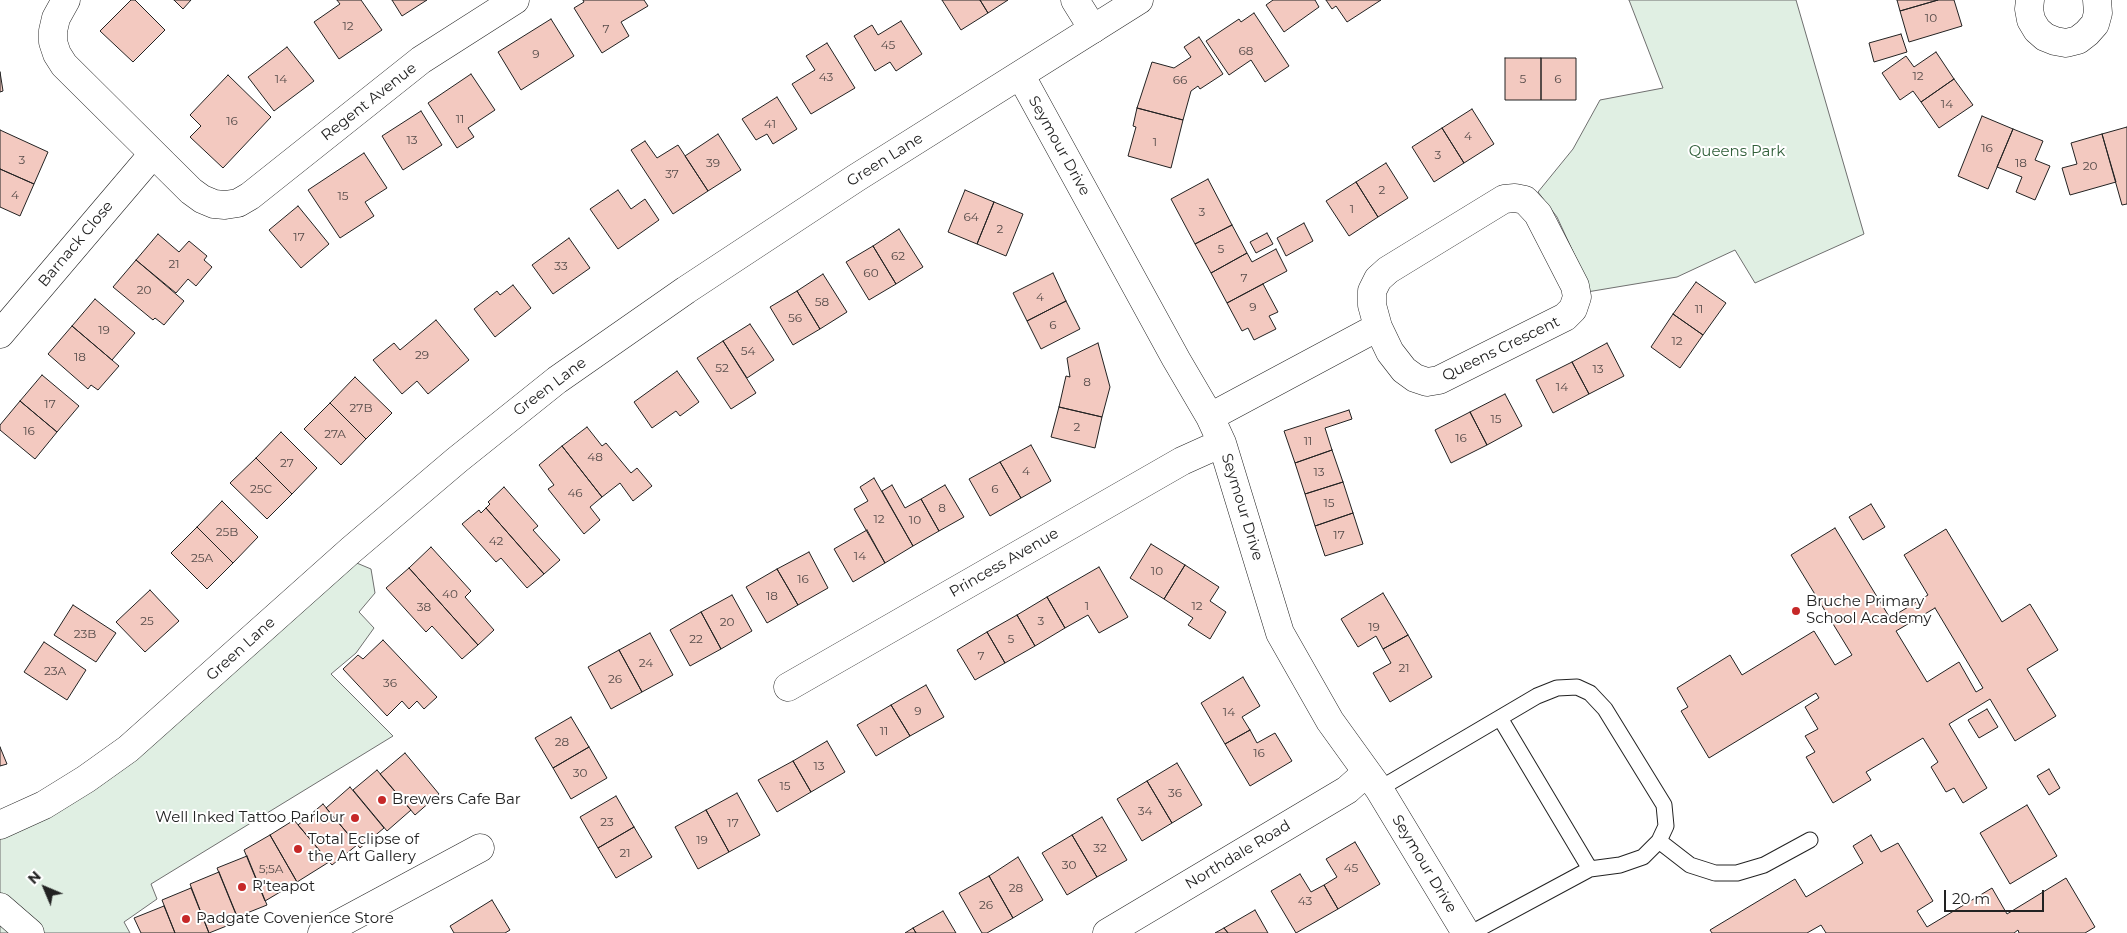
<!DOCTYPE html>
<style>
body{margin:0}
#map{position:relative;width:2127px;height:933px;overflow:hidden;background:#fff;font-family:Montserrat,sans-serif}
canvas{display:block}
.north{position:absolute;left:20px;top:863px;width:50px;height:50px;-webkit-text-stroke:4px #fff;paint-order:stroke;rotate:315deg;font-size:14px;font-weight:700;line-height:20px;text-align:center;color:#222}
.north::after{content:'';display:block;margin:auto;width:18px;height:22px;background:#222;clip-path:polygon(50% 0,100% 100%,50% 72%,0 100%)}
.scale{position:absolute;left:1944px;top:890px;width:100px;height:22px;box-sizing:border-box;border:2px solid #222;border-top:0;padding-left:6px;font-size:15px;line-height:18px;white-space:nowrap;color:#222;-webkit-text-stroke:4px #fff;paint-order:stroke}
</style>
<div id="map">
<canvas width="2127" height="933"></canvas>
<div class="north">N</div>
<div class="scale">20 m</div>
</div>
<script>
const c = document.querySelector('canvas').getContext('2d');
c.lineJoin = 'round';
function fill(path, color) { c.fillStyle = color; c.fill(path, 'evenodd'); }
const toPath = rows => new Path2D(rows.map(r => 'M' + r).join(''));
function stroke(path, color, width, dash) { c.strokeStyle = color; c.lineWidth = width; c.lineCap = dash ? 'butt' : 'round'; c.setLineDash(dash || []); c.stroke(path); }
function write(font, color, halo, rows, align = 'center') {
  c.font = font + ' Montserrat,sans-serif'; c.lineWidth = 4; c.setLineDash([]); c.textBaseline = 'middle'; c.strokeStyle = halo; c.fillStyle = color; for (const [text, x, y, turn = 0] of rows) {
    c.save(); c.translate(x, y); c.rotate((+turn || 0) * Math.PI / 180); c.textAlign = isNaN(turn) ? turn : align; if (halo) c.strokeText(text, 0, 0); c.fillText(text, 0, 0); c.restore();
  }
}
const green = toPath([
 [1629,0,1796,0,1864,234,1755,283,1735,250,1677,277,1587,292,1586,280,1557,217,1538,192,1573,149,1600,100,1663,88,1629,0],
 [340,556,371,569,375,593,359,612,374,628,356,653,331,674,393,736,151,884,157,899,124,922,130,933,0,933,0,837,75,793,340,556]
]);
fill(green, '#e0efe3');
stroke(green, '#6f6f6f', 1);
const building = toPath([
 [131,0,135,0,165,30,133,62,100,31,131,0],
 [174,0,191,0,183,9,174,0],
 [337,0,361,0,382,30,339,59,314,22,340,4,337,0],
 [392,0,427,0,402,16,392,0],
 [583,0,644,0,648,6,621,22,629,36,602,53,574,8,584,2,583,0],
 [942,0,980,0,988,13,961,30,942,0],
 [980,0,1008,0,988,13,980,0],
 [1273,0,1315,0,1319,7,1284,32,1266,5,1273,0],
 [1326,0,1381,0,1347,22,1336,6,1332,9,1326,0],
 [1897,0,1938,0,1900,11,1897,0],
 [1938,0,1954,0,1962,26,1909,42,1900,11,1938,0],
 [1254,13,1289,66,1265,82,1251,60,1229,75,1206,41,1239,19,1241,22,1254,13],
 [551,19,574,56,521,90,498,52,551,19],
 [901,21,922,54,896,71,890,62,875,71,854,36,872,25,878,35,901,21],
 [1901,34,1907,52,1874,62,1869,43,1901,34],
 [1199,37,1223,74,1200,89,1198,86,1191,91,1183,120,1137,108,1152,62,1174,68,1191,57,1184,47,1199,37],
 [827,43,855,88,811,114,792,84,815,70,806,56,827,43],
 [287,47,314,81,274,111,248,77,287,47],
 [1936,52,1954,79,1921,102,1913,91,1900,100,1882,73,1906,56,1914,67,1936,52],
 [1505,58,1541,58,1541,100,1505,100,1505,58],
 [1541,58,1576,58,1576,100,1541,100,1541,58],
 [0,72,3,91,0,92,0,72],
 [471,74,495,110,468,128,474,137,457,148,428,103,471,74],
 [228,75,271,117,223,168,190,137,201,126,190,115,228,75],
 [1954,79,1973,105,1939,128,1921,102,1954,79],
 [777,97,797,129,773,144,767,134,756,140,742,119,777,97],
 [1137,108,1183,120,1171,168,1128,156,1136,127,1133,126,1137,108],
 [1472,109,1494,144,1464,163,1442,128,1472,109],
 [421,111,442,145,403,170,382,136,421,111],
 [1982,116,2013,129,1988,189,1958,176,1982,116],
 [2127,127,2127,204,2122,205,2102,134,2127,127],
 [1442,128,1464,163,1434,182,1412,147,1442,128],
 [2013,129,2043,141,2035,160,2050,166,2035,200,2016,192,2022,177,1997,167,2013,129],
 [0,130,48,152,34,184,0,169,0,130],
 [718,134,741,170,708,191,685,156,718,134],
 [2102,134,2116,182,2070,195,2062,168,2077,164,2071,143,2102,134],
 [645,141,657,158,678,145,708,191,673,214,631,150,645,141],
 [364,153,387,188,365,202,374,216,340,238,308,190,364,153],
 [1386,163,1408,198,1378,217,1356,182,1386,163],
 [0,169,34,184,20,216,0,207,0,169],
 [1208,179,1232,225,1195,244,1171,199,1208,179],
 [1356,182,1378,217,1349,236,1326,201,1356,182],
 [618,190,631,209,645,199,659,220,618,249,590,209,618,190],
 [965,190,994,202,977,244,948,232,965,190],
 [994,202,1023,214,1006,256,977,244,994,202],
 [298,206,329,244,301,268,269,230,298,206],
 [1304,223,1313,241,1286,256,1277,238,1304,223],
 [1232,225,1247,253,1211,273,1195,244,1232,225],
 [899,229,923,267,896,284,873,246,899,229],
 [1267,233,1273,244,1256,253,1250,242,1267,233],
 [158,234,179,252,189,241,207,256,204,260,212,267,196,286,188,279,176,293,136,260,158,234],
 [569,238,590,268,553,294,532,265,569,238],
 [873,246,896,284,869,300,846,262,873,246],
 [1276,249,1287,271,1227,303,1211,273,1247,253,1252,262,1276,249],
 [136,260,184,301,164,325,155,318,153,320,113,287,136,260],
 [1053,273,1066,301,1027,321,1013,293,1053,273],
 [823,274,847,312,820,329,797,291,823,274],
 [1696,282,1726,303,1703,335,1673,314,1696,282],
 [1263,284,1278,312,1269,316,1276,329,1254,340,1248,328,1242,331,1227,303,1263,284],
 [513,285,531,308,495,337,474,309,497,291,500,295,513,285],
 [797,291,820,329,793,345,770,307,797,291],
 [95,299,135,333,112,360,72,326,95,299],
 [1066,301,1080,329,1041,349,1027,321,1066,301],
 [1673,314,1703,335,1680,368,1651,347,1673,314],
 [436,320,469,360,428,394,417,381,402,394,373,360,394,343,400,350,436,320],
 [750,324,774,360,747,378,723,341,750,324],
 [72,326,119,366,98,390,91,385,88,389,48,354,72,326],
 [723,341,756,393,731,409,697,358,723,341],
 [1098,343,1110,387,1102,417,1059,407,1066,376,1070,377,1067,358,1098,343],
 [1607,343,1624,376,1589,394,1572,362,1607,343],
 [1572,362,1589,394,1553,413,1536,380,1572,362],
 [677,371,699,402,680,416,676,411,652,428,634,402,677,371],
 [42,375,79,406,57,432,20,401,42,375],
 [355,377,392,413,366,439,330,403,355,377],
 [1505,394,1522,426,1487,445,1470,412,1505,394],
 [20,401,57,432,35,459,0,430,0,425,20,401],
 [330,403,366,439,341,465,304,429,330,403],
 [1059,407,1102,417,1095,448,1051,437,1059,407],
 [1349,410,1352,419,1325,428,1332,450,1295,463,1284,431,1349,410],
 [1470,412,1487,445,1451,463,1435,430,1470,412],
 [587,427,602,446,606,443,631,473,637,468,652,486,633,501,620,483,602,497,562,446,587,427],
 [281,432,317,468,292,494,256,458,281,432],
 [1031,445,1051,481,1021,498,1000,462,1031,445],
 [562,446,602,497,590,507,600,520,584,534,548,489,554,485,539,465,562,446],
 [1332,450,1343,482,1305,494,1295,463,1332,450],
 [256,458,292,494,267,519,230,483,256,458],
 [1000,462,1021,498,990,516,969,479,1000,462],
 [874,478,913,546,885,563,854,509,868,501,860,487,874,478],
 [1343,482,1353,513,1315,526,1305,494,1343,482],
 [892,485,905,508,921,499,939,531,913,546,882,491,892,485],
 [945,485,964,517,939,531,921,499,945,485],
 [504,487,538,526,533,530,560,560,544,574,486,508,490,504,488,502,504,487],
 [222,501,258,537,233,563,197,527,222,501],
 [1871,504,1885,527,1863,540,1849,517,1871,504],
 [486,508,544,574,527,588,501,558,496,562,462,524,479,510,481,513,486,508],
 [1353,513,1363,544,1325,556,1315,526,1353,513],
 [197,527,233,563,207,589,171,553,197,527],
 [1835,528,1890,618,1928,595,1904,555,1946,529,2002,622,2030,604,2058,650,2027,669,2056,716,2015,741,1990,699,1949,724,1987,788,1963,803,1954,788,1946,792,1931,767,1938,762,1923,738,1866,772,1871,780,1833,803,1806,757,1815,752,1805,736,1818,729,1805,707,1819,698,1816,693,1709,758,1681,711,1688,707,1677,688,1730,655,1742,675,1814,631,1835,665,1852,655,1791,555,1835,528],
 [1935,608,1983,688,1976,692,1959,662,1927,682,1896,631,1935,608],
 [867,530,885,563,853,582,834,549,867,530],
 [1151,544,1185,565,1164,599,1130,578,1151,544],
 [431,547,471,591,465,597,494,630,478,645,409,568,431,547],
 [809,552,828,588,798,605,777,569,809,552],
 [1185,565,1219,587,1210,601,1226,612,1210,639,1188,625,1193,618,1164,599,1185,565],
 [1099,567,1128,617,1099,633,1088,615,1065,628,1047,597,1099,567],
 [409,568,478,645,462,659,432,626,426,632,386,588,409,568],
 [777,569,798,605,767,623,746,587,777,569],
 [150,590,179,621,145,652,116,622,150,590],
 [1383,593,1408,635,1383,649,1376,636,1358,647,1341,619,1383,593],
 [732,595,752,631,721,649,701,612,732,595],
 [1047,597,1065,628,1035,646,1017,615,1047,597],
 [73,605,116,633,96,662,54,635,73,605],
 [701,612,721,649,690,666,670,630,701,612],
 [1017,615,1035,646,1005,663,987,632,1017,615],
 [987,632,1005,663,975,680,957,650,987,632],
 [650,633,673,675,642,692,619,650,650,633],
 [1408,635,1432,677,1390,702,1373,673,1391,663,1383,649,1408,635],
 [383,640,437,697,424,709,417,701,409,709,402,701,387,716,343,669,358,655,363,659,383,640],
 [44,642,86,670,67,700,24,672,44,642],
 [619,650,642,692,611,709,588,667,619,650],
 [1243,677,1260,706,1242,717,1250,730,1225,744,1201,703,1243,677],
 [926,685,944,717,910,736,891,705,926,685],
 [891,705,910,736,876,756,857,725,891,705],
 [1987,709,1998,727,1979,738,1968,720,1987,709],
 [571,717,589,747,553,768,535,738,571,717],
 [1250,730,1257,743,1275,733,1292,761,1250,786,1225,744,1250,730],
 [827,741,845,772,811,792,793,761,827,741],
 [0,747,7,764,0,766,0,747],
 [589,747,607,778,571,799,553,768,589,747],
 [405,753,439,794,415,815,380,774,405,753],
 [793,761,811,792,777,812,758,780,793,761],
 [1177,763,1202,805,1172,823,1147,781,1177,763],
 [2049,769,2060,788,2049,795,2037,776,2049,769],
 [377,770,411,810,387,831,353,790,377,770],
 [1147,781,1172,823,1142,841,1117,799,1147,781],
 [350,787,384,828,360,848,326,808,350,787],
 [737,793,760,835,729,852,706,810,737,793],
 [616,796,634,827,598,848,580,817,616,796],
 [323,804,357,845,332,865,298,825,323,804],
 [2027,805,2057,856,2010,884,1980,833,2027,805],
 [706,810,729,852,698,869,675,827,706,810],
 [1102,817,1127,860,1097,877,1072,835,1102,817],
 [294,820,329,862,297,882,270,835,294,820],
 [634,827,652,857,616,878,598,848,634,827],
 [270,835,297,882,265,901,244,850,270,835],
 [1072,835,1097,877,1067,895,1042,853,1072,835],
 [1871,835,1881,852,1898,843,1933,901,1917,911,1927,927,1992,888,2007,914,2066,878,2095,927,2085,933,2019,933,2018,930,2014,933,1826,933,1821,925,1807,933,1712,933,1710,930,1795,879,1806,897,1863,863,1853,846,1871,835],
 [1355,842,1380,884,1338,909,1324,885,1337,877,1326,859,1355,842],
 [247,856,267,905,237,917,217,868,247,856],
 [1018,857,1043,900,1013,918,989,876,1018,857],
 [219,872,239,921,209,933,190,884,219,872],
 [1300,874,1311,892,1324,885,1338,909,1296,933,1271,891,1300,874],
 [989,876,1013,918,987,933,982,933,959,893,989,876],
 [191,888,209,933,175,933,162,900,191,888],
 [492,900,510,930,505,933,454,933,450,926,492,900],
 [164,906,175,933,141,933,134,918,164,906],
 [1255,910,1268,933,1228,933,1224,928,1255,910],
 [943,911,956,933,916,933,913,928,943,911],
 [913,928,916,933,905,933,913,928],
 [1224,928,1228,933,1215,933,1224,928]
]);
fill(building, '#f3c9c0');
stroke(building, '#222', 1);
const lane = toPath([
 [1500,718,1590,869],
 [1379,789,1537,696,1557,688,1577,687,1590,693,1605,709,1664,805,1666,826,1659,841,1643,857,1620,865,1590,869,1471,933],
 [1659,841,1690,865,1715,873,1737,873,1764,865,1810,840]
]);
const street = toPath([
 [66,0,56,18,53,31,53,42,57,54,64,65,191,191,202,199,214,204,225,205,238,203,250,196,421,60,515,0],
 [1075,0,1093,29],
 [2030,0,2029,9,2031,20,2037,30,2045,37,2055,41,2066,43,2078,40,2087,33,2095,24,2098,13,2097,0],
 [1021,76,1176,359,1210,417,1222,443,1280,633,1330,721,1379,789,1466,933],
 [1515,198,1525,200,1538,214,1575,286,1577,297,1573,309,1565,317,1439,380,1427,382,1415,378,1404,370,1390,352,1378,327,1372,305,1372,291,1378,279,1388,270,1504,199,1515,198],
 [0,334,153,154],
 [1210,417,1378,327],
 [788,687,1182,461,1222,443],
 [0,907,30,933],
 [322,933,480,848],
 [1107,933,1347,790,1366,773]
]);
const secondary = toPath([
 [0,825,44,805,86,779,128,749,351,550,457,460,557,380,686,290,856,178,1139,0]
]);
stroke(lane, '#222', 17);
stroke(street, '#222', 29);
stroke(secondary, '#222', 29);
stroke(lane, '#fff', 15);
stroke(street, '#fff', 28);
stroke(secondary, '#fff', 28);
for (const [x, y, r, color] of [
 [1796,611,5,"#c62828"],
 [382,800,5,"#c62828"],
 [355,818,5,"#c62828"],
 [298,849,5,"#c62828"],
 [242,887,5,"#c62828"],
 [186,919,5,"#c62828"]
]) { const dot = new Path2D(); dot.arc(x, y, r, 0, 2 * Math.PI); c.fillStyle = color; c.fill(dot); stroke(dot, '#fff', 2); }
write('12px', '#564c4a', null, [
 ["10",1931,18],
 ["12",348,26],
 ["7",606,29],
 ["45",888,45],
 ["68",1246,51],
 ["9",536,54],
 ["12",1918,76],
 ["43",826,77],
 ["14",281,79],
 ["5",1523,79],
 ["6",1558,79],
 ["66",1180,80],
 ["14",1947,104],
 ["11",460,119],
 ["16",232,121],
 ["41",770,124],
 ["4",1468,136],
 ["13",412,140],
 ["1",1155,142],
 ["16",1987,148],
 ["3",1438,155],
 ["3",22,160],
 ["39",713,163],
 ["18",2021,163],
 ["20",2090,166],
 ["37",672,174],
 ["2",1382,190],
 ["4",15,195],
 ["15",343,196],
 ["1",1352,209],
 ["3",1202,212],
 ["64",971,217],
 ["2",1000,229],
 ["17",299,237],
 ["5",1221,249],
 ["62",898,256],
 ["21",174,264],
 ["33",561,266],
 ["60",871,273],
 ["7",1244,278],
 ["20",144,290],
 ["4",1040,297],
 ["58",822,302],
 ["9",1253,307],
 ["11",1699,309],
 ["56",795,318],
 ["6",1053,325],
 ["19",104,330],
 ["12",1677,341],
 ["54",748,351],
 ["29",422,355],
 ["18",80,357],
 ["52",722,368],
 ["13",1598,369],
 ["8",1087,382],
 ["14",1562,387],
 ["17",50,404],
 ["27B",361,408],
 ["15",1496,419],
 ["2",1077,427],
 ["16",29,431],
 ["27A",335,434],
 ["16",1461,438],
 ["11",1308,441],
 ["48",595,457],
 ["27",287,463],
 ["4",1026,471],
 ["13",1319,472],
 ["25C",261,489],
 ["6",995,489],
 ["46",575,493],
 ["15",1329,503],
 ["8",942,508],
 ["12",879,519],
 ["10",915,520],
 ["25B",227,532],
 ["17",1339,535],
 ["42",496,541],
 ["14",860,556],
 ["25A",202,558],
 ["10",1157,571],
 ["16",803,579],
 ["40",450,594],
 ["18",772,596],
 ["1",1087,606],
 ["12",1197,606],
 ["38",424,607],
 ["25",147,621],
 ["3",1041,621],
 ["20",727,622],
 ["19",1374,627],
 ["23B",85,634],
 ["22",696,639],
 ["5",1011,639],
 ["7",981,656],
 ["24",646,663],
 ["21",1404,668],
 ["23A",55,671],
 ["26",615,679],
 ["36",390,683],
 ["9",918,711],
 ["14",1229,712],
 ["11",884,731],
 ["28",562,742],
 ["16",1259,753],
 ["13",819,766],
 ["30",580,773],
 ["15",785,786],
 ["36",1175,793],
 ["34",1145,811],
 ["23",607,822],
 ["17",733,823],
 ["19",702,840],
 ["32",1100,848],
 ["21",625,853],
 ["30",1069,865],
 ["45",1351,868],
 ["5;5A",271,869],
 ["28",1016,888],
 ["43",1305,901],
 ["26",986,905]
]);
write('15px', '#222', '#fff', [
 ["Regent Avenue",369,102,-38],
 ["Seymour Drive",1059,146,61],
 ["Green Lane",885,160,-32],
 ["Barnack Close",76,244,-50],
 ["Queens Crescent",1501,349,-26],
 ["Green Lane",550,387,-37],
 ["Seymour Drive",1242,507,73],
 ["Princess Avenue",1004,563,-30],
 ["Green Lane",241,649,-42],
 ["Northdale Road",1238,855,-31],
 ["Seymour Drive",1424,864,59]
]);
write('15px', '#2f5e38', '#fff', [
 ["Queens Park",1737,152]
]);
write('15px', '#222', '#fff', [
 ["Bruche Primary",1806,602],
 ["School Academy",1806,619],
 ["Brewers Cafe Bar",392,800],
 ["Well Inked Tattoo Parlour",345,818,"right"],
 ["Total Eclipse of",308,840],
 ["the Art Gallery",308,857],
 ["R'teapot",252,887],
 ["Padgate Covenience Store",196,919]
], 'left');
</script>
